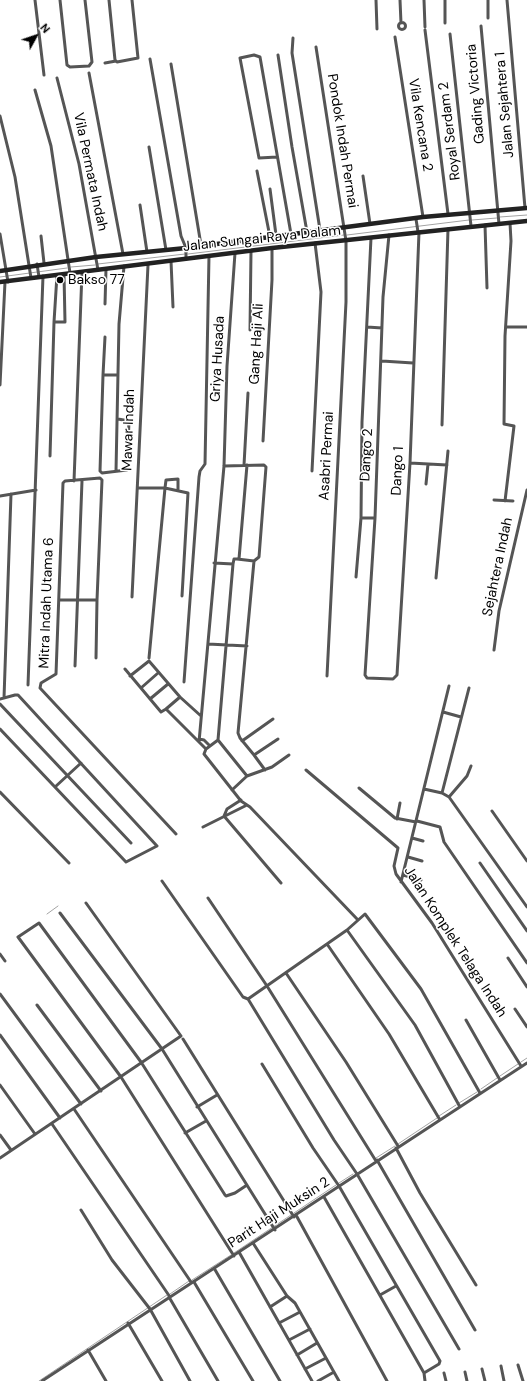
<!DOCTYPE html>
<style>
body{margin:0}
#map{position:relative;width:527px;height:1381px;overflow:hidden;background:#fff;font-family:"DM Sans",sans-serif}
canvas{display:block}
.north{position:absolute;left:16px;top:16px;width:40px;height:40px;-webkit-text-stroke:3px #fff;paint-order:stroke;rotate:50deg;font-size:11px;font-weight:700;line-height:16px;text-align:center;color:#000}
.north::after{content:'';display:block;margin:auto;width:14px;height:18px;background:#000;clip-path:polygon(50% 0,100% 100%,50% 72%,0 100%)}
</style>
<div id="map">
<canvas width="527" height="1381"></canvas>
<div class="north">N</div>
</div>
<script>
const c = document.querySelector('canvas').getContext('2d');
c.lineJoin = 'round';
const toPath = rows => new Path2D(rows.map(r => 'M' + r).join(''));
function stroke(path, color, width, dash) { c.strokeStyle = color; c.lineWidth = width; c.lineCap = dash ? 'butt' : 'round'; c.setLineDash(dash || []); c.stroke(path); }
function write(font, color, halo, rows, align = 'center') {
  c.font = font + ' "DM Sans",sans-serif'; c.lineWidth = 3; c.setLineDash([]); c.textBaseline = 'middle'; c.strokeStyle = halo; c.fillStyle = color; for (const [text, x, y, turn = 0] of rows) {
    c.save(); c.translate(x, y); c.rotate((+turn || 0) * Math.PI / 180); c.textAlign = isNaN(turn) ? turn : align; if (halo) c.strokeText(text, 0, 0); c.fillText(text, 0, 0); c.restore();
  }
}
stroke(toPath([
 [500,217,527,215],
 [472,220,497,218],
 [347,235,469,220],
 [188,254,344,235],
 [98,264,185,254],
 [71,267,95,265],
 [0,277,67,268],
 [47,914,58,906],
 [521,1062,527,1058],
 [500,1076,518,1064],
 [481,1089,497,1078],
 [459,1103,477,1092],
 [439,1116,456,1105],
 [398,1144,437,1118],
 [376,1158,395,1146],
 [339,1183,353,1174],
 [294,1213,336,1185],
 [234,1253,291,1215],
 [192,1280,231,1255],
 [170,1294,189,1281],
 [39,1381,167,1295]
]), '#a3a3a3', 1);
stroke(toPath([
 [35,0,44,75],
 [60,0,67,65,70,67,89,66,92,62,85,0],
 [109,0,115,60,117,62,138,58,132,0],
 [376,0,377,29],
 [400,0,401,23],
 [424,0,425,27],
 [488,0,488,18],
 [507,0,525,208],
 '398.5 26a3.5 3.5 0 1 1 7 0a3.5 3.5 0 1 1-7 0Z',
 [445,23,445,0],
 [481,26,499,224],
 [425,30,448,214],
 [450,34,471,226],
 [395,37,423,217],
 [293,38,292,53,320,230],
 [316,47,346,241,346,302,327,676],
 [278,55,292,147,307,232],
 [150,59,181,236,186,248,186,259],
 [105,63,116,61],
 [171,64,201,245],
 [89,73,123,254],
 [57,78,79,164,98,270],
 [35,90,51,146,70,273],
 [0,116,15,177,31,278],
 [149,147,166,250],
 [277,157,259,158,240,58,254,55,260,57,291,234],
 [257,171,270,237],
 [363,176,370,224],
 [270,189,276,235],
 [140,205,147,252],
 [416,219,418,232],
 [485,225,487,288],
 [0,234,8,282],
 [389,235,383,297,375,518,365,675,367,678,393,679,397,675,410,463,419,232],
 [41,236,44,263],
 [371,238,362,422,361,518,375,518],
 [171,261,173,307],
 [37,264,39,277],
 [105,304,106,269],
 [54,322,57,275],
 [367,327,382,328],
 [506,327,527,327],
 [250,330,251,251],
 [382,361,413,363],
 [103,375,105,337],
 [0,385,5,282],
 [118,419,129,421,127,470,102,473,100,471,103,375,118,375],
 [442,425,448,229],
 [263,441,272,280,272,248],
 [50,456,54,322,65,322,64,274],
 [410,463,447,465],
 [244,465,248,393],
 [224,466,264,465,266,467,259,557,254,561],
 [116,471,119,324,124,266],
 [312,471,321,292,315,243],
 [74,481,82,272],
 [426,484,428,464],
 [138,488,165,488,149,658],
 [178,490,178,479,166,480,165,488,188,493,182,596],
 [0,496,36,490],
 [494,500,513,501],
 [505,501,514,426,504,424,505,336,511,241,510,223],
 [239,559,247,465],
 [214,563,233,564,234,559,237,559,254,561,238,733,240,738,254,755],
 [356,577,361,518],
 [436,578,448,451],
 [132,597,148,265],
 [59,600,97,600],
 [208,644,247,646],
 [494,650,499,611,527,490],
 [96,658,97,600,102,480,100,478,65,481,63,483,56,674,41,683,40,688,176,834],
 [75,666,82,481],
 [125,669,161,712,166,709,206,749,204,754,241,801,250,807,358,920],
 [130,676,149,661,180,697,201,716],
 [184,682,199,477,200,471,205,464,209,256],
 [28,685,43,276],
 [141,688,158,673],
 [4,698,11,494],
 [0,699,15,695,18,695,157,846,126,862,0,729],
 [150,699,168,684],
 [0,704,131,843],
 [166,709,180,697],
 [443,712,461,717],
 [199,739,204,740,210,746],
 [218,740,247,776,232,790],
 [242,741,273,719],
 [199,742,224,466,227,366,235,253],
 [206,749,218,740,233,564],
 [265,770,254,755,278,739],
 [306,770,398,848,394,866,396,874,432,923,521,1066],
 [247,776,272,767,289,755],
 [55,787,81,763],
 [359,788,395,818,416,822],
 [424,789,442,793,469,688],
 [0,792,69,863],
 [442,793,449,797,527,907],
 [449,797,467,776,471,766],
 [241,800,227,809,224,816,281,883],
 [492,811,527,861],
 [397,819,400,803],
 [417,821,440,827,444,842,527,963],
 [203,827,247,805],
 [412,838,423,841],
 [408,857,422,861],
 [480,863,527,931],
 [403,875,421,880],
 [162,881,243,997,248,999,334,1140,357,1174,459,1349],
 [401,882,449,686],
 [208,898,267,986,376,1161],
 [60,913,162,1049,275,1230],
 [347,930,415,1025,460,1107],
 [327,944,389,1034,440,1120],
 [0,954,5,961],
 [508,958,527,987],
 [286,973,346,1062,398,1146],
 [0,994,81,1104],
 [248,999,347,930,365,914,421,989,480,1093],
 [37,1005,101,1091],
 [515,1009,527,1027],
 [466,1020,500,1080],
 [0,1035,60,1118],
 [183,1039,294,1217],
 [262,1064,313,1148,339,1186,440,1361,439,1364,424,1373],
 [0,1085,35,1134],
 [197,1107,217,1095],
 [74,1109,191,1282,194,1282,253,1381],
 [52,1124,170,1297],
 [185,1133,206,1121],
 [0,1135,11,1150],
 [396,1148,420,1193,476,1285],
 [0,1158,181,1036,86,903],
 [377,1160,475,1330],
 [324,1197,424,1373,425,1381],
 [81,1210,112,1260,150,1309,190,1381],
 [296,1215,387,1381],
 [253,1243,287,1296,295,1303,339,1381],
 [239,1252,312,1381],
 [234,1256,121,1077,18,937,39,923,141,1062,225,1195,226,1196,235,1193,247,1185],
 [214,1268,280,1381],
 [380,1295,396,1286],
 [169,1297,218,1381],
 [270,1307,287,1296],
 [128,1323,162,1381],
 [279,1323,300,1312],
 [289,1340,310,1329],
 [88,1350,106,1381],
 [297,1355,317,1343],
 [518,1365,523,1381],
 [501,1366,504,1381],
 [305,1369,326,1358],
 [482,1369,485,1381],
 [465,1372,467,1381],
 [444,1373,446,1381],
 [42,1381,527,1063],
 [318,1381,334,1372]
]), '#555', 3);
stroke(toPath([
 [0,271,96,257,186,248,423,217,527,208],
 [0,282,272,248,527,221]
]), '#222', 4.5);
for (const [x, y, r, color] of [
 [60,280,4,"#000"]
]) { const dot = new Path2D(); dot.arc(x, y, r, 0, 2 * Math.PI); c.fillStyle = color; c.fill(dot); stroke(dot, '#fff', 1.5); }
write('14px', '#000', '#fff', [
 ["Gading Victoria",476,94,-95],
 ["Jalan Sejahtera 1",505,105,-95],
 ["Vila Kencana 2",420,125,81],
 ["Royal Serdam 2",450,131,-97],
 ["Pondok Indah Permai",342,141,81],
 ["Vila Permata Indah",90,172,78],
 ["Jalan Sungai Raya Dalam",262,239,-6],
 ["Gang Haji Ali",257,344,-87],
 ["Griya Husada",218,359,-87],
 ["Mawar Indah",129,430,-88],
 ["Dango 2",367,455,-87],
 ["Asabri Permai",327,456,-87],
 ["Dango 1",398,471,-87],
 ["Sejahtera Indah",498,567,-78],
 ["Mitra Indah Utama 6",47,603,-88],
 ["Jalan Komplek Telaga Indah",455,942,57],
 ["Parit Haji Muksin 2",279,1213,-33]
]);
write('14px', '#000', '#fff', [
 ["Bakso 77",68,280]
], 'left');
</script>
